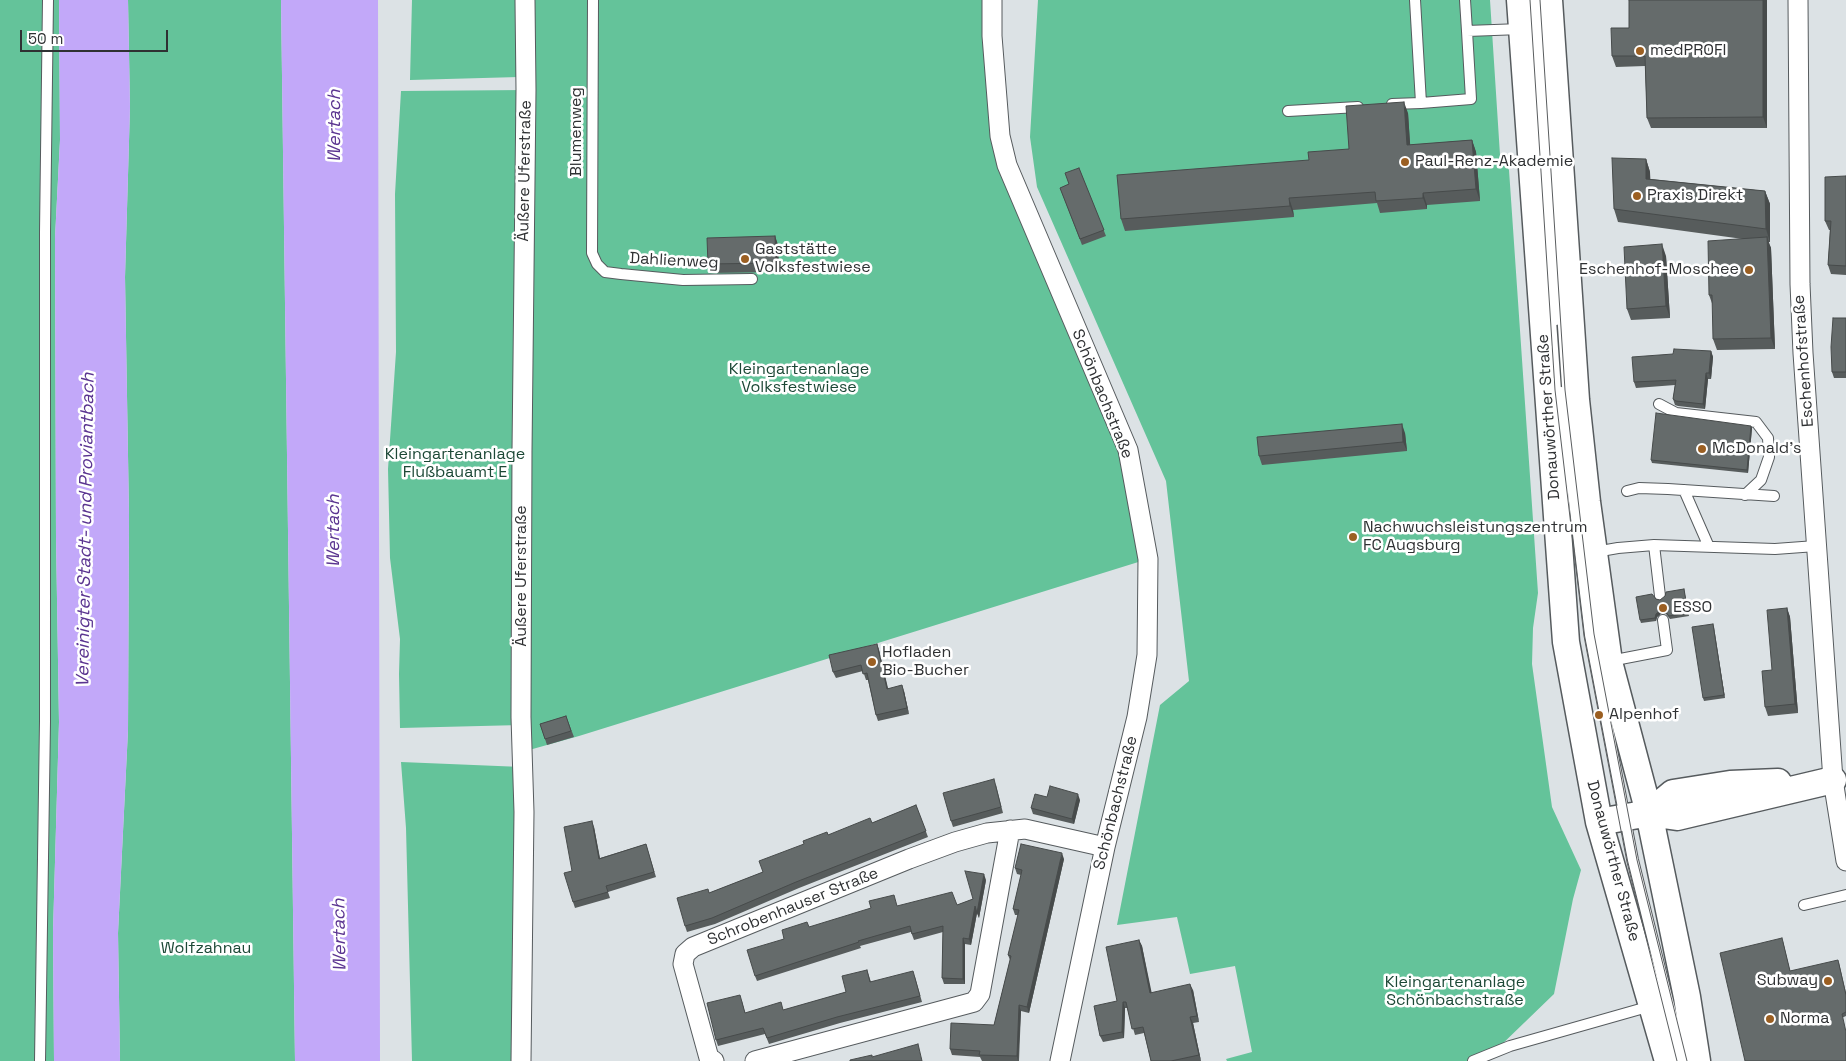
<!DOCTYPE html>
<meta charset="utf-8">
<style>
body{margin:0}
#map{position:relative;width:1846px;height:1061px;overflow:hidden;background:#dce2e5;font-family:"Space Grotesk",sans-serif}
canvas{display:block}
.scale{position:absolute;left:20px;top:30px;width:148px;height:22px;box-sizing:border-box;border:2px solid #2f3133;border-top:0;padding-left:6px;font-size:15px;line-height:18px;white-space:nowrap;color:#2f3133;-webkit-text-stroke:4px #fff;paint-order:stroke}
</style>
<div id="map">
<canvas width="1846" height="1061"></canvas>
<div class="scale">50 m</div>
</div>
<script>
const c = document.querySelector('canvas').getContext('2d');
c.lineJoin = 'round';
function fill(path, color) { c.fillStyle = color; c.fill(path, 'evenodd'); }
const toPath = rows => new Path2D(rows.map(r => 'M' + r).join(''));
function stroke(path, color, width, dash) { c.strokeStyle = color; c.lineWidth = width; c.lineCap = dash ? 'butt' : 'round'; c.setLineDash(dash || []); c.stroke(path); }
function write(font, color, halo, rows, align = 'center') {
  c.font = font + ' "Space Grotesk",sans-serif'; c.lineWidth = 5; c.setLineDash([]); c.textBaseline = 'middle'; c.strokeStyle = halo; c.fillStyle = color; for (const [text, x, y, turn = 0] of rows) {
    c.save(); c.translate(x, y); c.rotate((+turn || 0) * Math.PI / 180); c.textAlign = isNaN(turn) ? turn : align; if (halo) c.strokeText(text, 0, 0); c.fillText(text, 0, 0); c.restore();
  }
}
fill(toPath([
 [0,0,59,0,60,140,55,238,56,537,59,722,53,932,54,1061,0,1061],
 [128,0,281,0,295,1061,120,1061,118,933,128,730,129,515,125,277,130,107],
 [412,0,518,0,519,77,410,80],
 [526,0,992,0,1000,136,1128,450,1148,559,579,736,522,752,521,725,400,728,399,674,400,639,390,558,388,469,396,352,395,194,401,91,526,90],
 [1038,0,1490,0,1500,155,1509,170,1538,593,1533,628,1532,664,1552,807,1581,870,1573,899,1554,994,1496,1050,1473,1061,1227,1061,1226,1059,1252,1052,1235,966,1190,974,1177,917,1117,925,1160,705,1189,681,1166,481,1037,187,1030,137],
 [401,762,522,767,521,1061,412,1061,406,828]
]), '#64c39a');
fill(toPath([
 [59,0,128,0,130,107,125,277,129,515,128,730,118,933,120,1061,54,1061,53,932,59,722,56,537,55,238,60,140],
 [281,0,378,0,380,1061,295,1061]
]), '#c2a8f9');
const lane = toPath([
 [593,0,592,253,597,264,605,272,621,274,683,280,752,279],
 [1415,0,1421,103,1471,99,1467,31,1521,29],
 [1465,0,1467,31],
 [1536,0,1556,320],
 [1392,104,1421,103],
 [1288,111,1358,107],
 [1561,392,1590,635,1633,860,1683,1061],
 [1659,404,1676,413,1756,422,1768,438,1769,457,1761,480,1745,495],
 [1684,490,1709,547],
 [1627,491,1639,488,1668,489,1774,496],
 [1654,545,1775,549,1816,546],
 [1595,552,1618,548,1654,545,1660,596],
 [1610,661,1667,650,1663,620],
 [1804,905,1846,895],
 [40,1061,45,721,45,232,48,0],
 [1473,1061,1510,1046,1651,1006]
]);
const street = toPath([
 [992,0,992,36,1000,136,1007,165,1128,450,1148,559,1147,655,1137,717,1105,847,1060,1061],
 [1798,0,1800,284,1803,353,1833,780,1846,861],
 [521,1061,524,812,521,717,522,451,526,90,525,1],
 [714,1061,709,1058,683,964,685,954,693,947,909,859,955,842,987,833,1025,829,1105,847],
 [755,1061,974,1002,980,994,1010,830]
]);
const secondary = toPath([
 [1520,0,1566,642,1599,822,1668,1061],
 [1549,0,1576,400,1587,502,1609,662,1649,813,1687,997,1697,1061],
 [1649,813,1673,793,1730,784,1778,782],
 [1599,822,1649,813,1677,817,1833,780]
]);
stroke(lane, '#565b5e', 12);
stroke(street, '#565b5e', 21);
stroke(secondary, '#565b5e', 29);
stroke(lane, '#fff', 10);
stroke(street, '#fff', 19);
stroke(secondary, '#fff', 26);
stroke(toPath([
 [1530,0,1555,390,1584,636,1627,862,1677,1061],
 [1540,0,1565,390,1594,634,1637,860,1687,1061]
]), '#5a5d5f', 1);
fill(toPath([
 [1767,0,1767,128,1651,128,1647,118,1645,66,1616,67,1612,56,1629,28],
 [1408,113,1410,145,1472,140,1476,152,1480,201,1427,205,1427,209,1380,213,1377,203,1293,210,1294,217,1125,231,1121,219,1349,149],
 [1646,159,1650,172,1650,179,1765,191,1770,204,1770,242,1768,242,1771,248,1775,349,1717,350,1713,339,1713,306,1709,295,1743,239,1618,222,1614,209],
 [1079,168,1106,236,1082,245,1060,188,1069,184],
 [1846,176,1846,275,1831,274,1828,265,1830,230,1829,230,1825,221],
 [775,236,778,245,779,272,711,273,708,264],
 [1666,256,1670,318,1631,320,1627,309],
 [1846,318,1846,378,1834,378,1832,372],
 [1711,351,1713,357,1711,379,1708,379,1705,409,1678,406,1675,405,1673,399,1675,385,1636,388,1634,382],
 [1751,426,1752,428,1748,473,1652,463,1651,460],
 [1405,433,1407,451,1262,465,1259,456],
 [1684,589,1689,616,1670,619,1666,614,1662,613,1657,617,1656,621,1641,623,1640,620,1656,599,1660,600],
 [1787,608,1790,617,1798,713,1768,716,1765,707],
 [1713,624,1725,698,1704,701,1703,698],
 [877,644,879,650,888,688,904,691,909,714,878,721,876,715,868,680,866,680,863,671,836,678,833,672],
 [566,716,574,737,547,745,540,724],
 [996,785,1003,813,953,827,951,821],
 [1047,797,1080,800,1074,824,1033,814,1031,808],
 [916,805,928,837,799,888,715,924,687,932,685,926,709,893,763,872,828,835,872,823],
 [594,827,600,858,646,844,656,877,608,892,610,898,575,908,573,902,572,871],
 [1064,859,1029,1013,1021,1011,1019,1061,982,1061,980,1057,952,1055,950,1049,994,1025,1010,960,1008,955,1018,915,1015,915,1013,909,1021,875,1017,874,1015,868],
 [986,880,979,918,977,913,971,945,965,944,965,984,944,984,942,978,943,932,914,940,911,932,860,946,861,948,757,981,755,976,809,927,898,906,957,905,973,899],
 [1139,940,1142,946,1151,993,1193,990,1199,1022,1193,1023,1201,1061,1151,1061,1144,1033,1135,1035,1127,1008,1125,1008,1124,1038,1103,1042,1100,1036,1117,1001],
 [1783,941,1790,971,1839,963,1846,993,1846,1016,1745,1061],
 [867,970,871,982,915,977,922,1002,840,1023,769,1044,765,1034,718,1046,716,1040,742,1001,745,1013,784,1010,846,992]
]), '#575c5c');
fill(toPath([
 [1763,0,1767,0,1767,128,1763,117],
 [1404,102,1408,113,1411,157,1407,145],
 [1472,140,1476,152,1480,201,1476,189],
 [1646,159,1650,172,1651,192,1646,179],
 [1765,191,1770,204,1770,242,1766,229],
 [1423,193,1427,205,1427,209,1423,198],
 [1289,198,1293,210,1294,217,1290,206],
 [775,236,778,245,779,272,776,263],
 [1767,237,1771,248,1775,349,1771,338],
 [1662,244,1666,256,1670,318,1666,306],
 [1711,351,1713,357,1711,379,1709,373],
 [1706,373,1708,379,1705,409,1703,404],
 [1402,424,1405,433,1407,451,1403,442],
 [1751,426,1752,428,1748,473,1747,470],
 [1787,608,1790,617,1798,713,1795,704],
 [1661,610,1662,613,1657,617,1656,621,1655,618,1656,614],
 [1713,624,1714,627,1725,698,1724,695],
 [877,644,879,650,889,694,887,689],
 [902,685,904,691,909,714,907,708],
 [1078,794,1080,800,1074,824,1072,819],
 [592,821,594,827,601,865,599,859],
 [1062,853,1064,859,1029,1013,1027,1007],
 [984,874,986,880,979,918,977,913,971,945,969,939,975,906],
 [963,938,965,944,965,984,963,979],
 [1139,940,1142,946,1153,999,1150,993],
 [1190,984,1193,990,1199,1022,1197,1016],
 [1123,1002,1125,1008,1124,1038,1122,1032],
 [1019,1005,1021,1011,1018,1061,1017,1056],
 [1190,1017,1193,1023,1201,1061,1199,1055]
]), '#474b4b');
const building = toPath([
 [1629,0,1763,0,1763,117,1647,118,1645,56,1612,56,1611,28,1629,28,1629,0],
 [1404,102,1407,145,1472,140,1476,189,1423,193,1423,198,1376,201,1375,192,1289,198,1290,206,1121,219,1117,175,1309,160,1308,152,1349,149,1346,106,1404,102],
 [1612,158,1646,159,1646,179,1765,191,1766,229,1614,209,1612,158],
 [1079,168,1104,230,1080,239,1060,188,1069,184,1065,173,1079,168],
 [1846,176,1846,266,1828,265,1831,221,1825,221,1825,177,1846,176],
 [775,236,776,263,708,264,707,238,775,236],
 [1767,237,1771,338,1713,339,1712,295,1709,295,1708,241,1767,237],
 [1662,244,1666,306,1627,309,1624,247,1662,244],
 [1833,318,1846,318,1846,372,1832,372,1831,347,1833,318],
 [1674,349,1711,351,1709,373,1706,373,1703,404,1676,401,1673,399,1676,380,1634,382,1632,357,1673,354,1674,349],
 [1656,413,1751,426,1747,470,1651,460,1656,413],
 [1402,424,1403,442,1259,456,1257,437,1402,424],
 [1684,589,1688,613,1669,616,1665,611,1661,610,1656,614,1655,618,1640,620,1636,597,1652,594,1656,599,1660,600,1665,596,1666,592,1684,589],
 [1787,608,1795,704,1765,707,1762,671,1772,670,1767,610,1787,608],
 [1713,624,1724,695,1703,698,1692,627,1713,624],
 [877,644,887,689,902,685,907,708,876,715,867,673,863,674,861,665,833,672,829,655,877,644],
 [566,716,571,731,545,739,540,724,566,716],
 [994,779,1001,807,951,821,943,793,994,779],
 [1050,786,1078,794,1072,819,1031,808,1035,794,1047,797,1050,786],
 [916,805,926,831,796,882,712,918,685,926,677,898,708,889,709,893,763,872,759,861,804,844,803,841,827,832,828,835,870,818,872,823,916,805],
 [592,821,599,859,646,844,654,872,606,886,608,892,573,902,564,873,572,871,564,827,592,821],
 [1021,844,1062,853,1027,1007,1019,1005,1017,1056,979,1055,980,1051,950,1049,951,1023,994,1025,1011,956,1008,955,1019,910,1013,909,1022,870,1015,868,1021,844],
 [965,871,984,874,977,913,975,906,969,939,963,938,963,979,942,978,943,926,912,934,910,926,858,941,859,942,755,976,747,950,784,939,782,930,807,922,809,927,871,908,869,901,894,895,897,906,952,892,957,905,973,899,965,871],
 [1782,938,1790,971,1838,960,1846,995,1846,1012,1842,1014,1846,1032,1846,1061,1745,1061,1720,953,1782,938],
 [1139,940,1150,993,1190,984,1197,1016,1190,1017,1199,1055,1171,1061,1151,1061,1143,1027,1132,1029,1126,1002,1123,1002,1122,1032,1100,1036,1094,1006,1117,1001,1106,947,1139,940],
 [867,970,870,982,913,971,920,996,837,1017,767,1038,763,1028,716,1040,707,1003,740,995,745,1013,781,1002,783,1010,846,992,842,976,867,970],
 [918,1044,922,1061,850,1061,850,1060,872,1055,872,1057,918,1044]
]);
fill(building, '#656b6b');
stroke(building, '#474b4b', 1);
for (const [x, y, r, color] of [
 [1640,51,5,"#9b5f22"],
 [1405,162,5,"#9b5f22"],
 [1637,196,5,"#9b5f22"],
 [745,259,5,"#9b5f22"],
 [1749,270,5,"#9b5f22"],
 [1702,449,5,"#9b5f22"],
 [1353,537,5,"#9b5f22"],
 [1663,608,5,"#9b5f22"],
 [872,662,5,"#9b5f22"],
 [1599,715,5,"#9b5f22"],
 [1828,981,5,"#9b5f22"],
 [1770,1019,5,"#9b5f22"]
]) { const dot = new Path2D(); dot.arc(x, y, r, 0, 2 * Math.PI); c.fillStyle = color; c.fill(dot); stroke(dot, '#fff', 2); }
write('16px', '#2f3133', '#fff', [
 ["medPROFI",1650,51],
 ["Paul-Renz-Akademie",1415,162],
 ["Praxis Direkt",1647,196],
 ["Gaststätte",755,250],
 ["Volksfestwiese",755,268],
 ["Eschenhof-Moschee",1739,270,"right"],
 ["McDonald's",1712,449],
 ["Nachwuchsleistungszentrum",1363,528],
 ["FC Augsburg",1363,546],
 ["ESSO",1673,608],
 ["Hofladen",882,653],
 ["Bio-Bucher",882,671],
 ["Alpenhof",1609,715],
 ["Subway",1818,981,"right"],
 ["Norma",1780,1019]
], 'left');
write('16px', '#2f3133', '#fff', [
 ["Blumenweg",577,132,-90],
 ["Äußere Uferstraße",525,171,-89],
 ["Dahlienweg",674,261,3],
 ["Eschenhofstraße",1804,361,-94],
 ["Schönbachstraße",1102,394,68],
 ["Donauwörther Straße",1549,417,-94],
 ["Äußere Uferstraße",522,576,-90],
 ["Schönbachstraße",1116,803,-76],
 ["Donauwörther Straße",1613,861,75],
 ["Schrobenhauser Straße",793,907,-22]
]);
write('16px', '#1c4836', '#fff', [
 ["Kleingartenanlage",799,370],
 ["Volksfestwiese",799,388],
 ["Kleingartenanlage",455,455],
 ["Flußbauamt E",455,473],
 ["Wolfzahnau",206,949],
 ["Kleingartenanlage",1455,983],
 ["Schönbachstraße",1455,1001]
]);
write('italic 18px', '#5a3490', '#fff', [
 ["Wertach",335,126,-90],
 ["Vereinigter Stadt- und Proviantbach",86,530,-89],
 ["Wertach",334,531,-90],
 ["Wertach",340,935,-91]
]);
</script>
